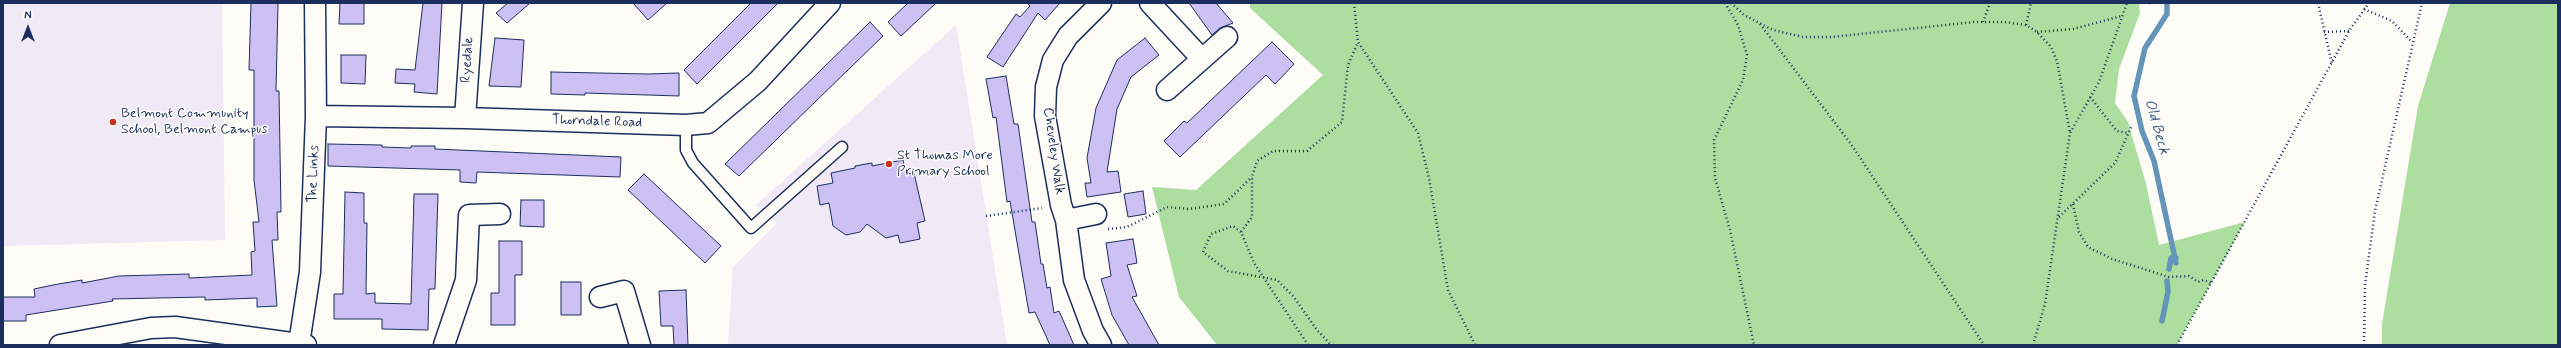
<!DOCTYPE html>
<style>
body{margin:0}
#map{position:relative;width:2561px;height:348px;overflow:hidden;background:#fdfcf7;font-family:Mynerve,sans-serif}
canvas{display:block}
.frame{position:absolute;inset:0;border:4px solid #1b2f5e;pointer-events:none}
.north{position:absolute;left:8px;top:8px;width:40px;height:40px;-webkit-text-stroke:3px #fdfcf7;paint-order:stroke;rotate:0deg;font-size:11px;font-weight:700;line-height:16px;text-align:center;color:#1b2f5e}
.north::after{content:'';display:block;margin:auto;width:14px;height:18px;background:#1b2f5e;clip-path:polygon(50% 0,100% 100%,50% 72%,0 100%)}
</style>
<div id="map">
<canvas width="2561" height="348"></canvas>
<div class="frame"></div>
<div class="north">N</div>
</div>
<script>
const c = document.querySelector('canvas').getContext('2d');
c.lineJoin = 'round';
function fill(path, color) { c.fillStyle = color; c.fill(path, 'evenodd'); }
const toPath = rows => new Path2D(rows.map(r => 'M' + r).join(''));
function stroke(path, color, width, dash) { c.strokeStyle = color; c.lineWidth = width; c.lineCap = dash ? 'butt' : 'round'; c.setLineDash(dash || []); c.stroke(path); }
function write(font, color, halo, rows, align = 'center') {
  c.font = font + ' Mynerve,sans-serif'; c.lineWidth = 3; c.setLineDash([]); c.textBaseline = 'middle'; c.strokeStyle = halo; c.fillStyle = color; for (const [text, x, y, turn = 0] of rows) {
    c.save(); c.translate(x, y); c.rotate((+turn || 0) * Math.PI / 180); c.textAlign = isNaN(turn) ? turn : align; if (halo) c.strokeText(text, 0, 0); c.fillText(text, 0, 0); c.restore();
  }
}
fill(toPath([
 [3,3,222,3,225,240,3,246],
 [956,25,1007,345,728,345,733,267,777,223,756,205]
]), '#efeaf6');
fill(toPath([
 [1250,3,2139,3,2140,13,2119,69,2115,103,2128,122,2146,184,2159,245,2245,222,2177,345,1217,345,1179,297,1152,187,1196,190,1323,75,1250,8],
 [2450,3,2558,3,2558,345,2382,345,2382,324,2418,106]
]), '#acde9f');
stroke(toPath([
 [2167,3,2167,14,2145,48,2134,96,2142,131,2154,161,2176,263],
 [2169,269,2171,258,2176,258],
 [2162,321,2168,292,2167,281]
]), '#6594ba', 5.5);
const building = toPath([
 [251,3,278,3,276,91,279,91,281,212,277,212,278,240,272,240,277,306,257,307,257,298,205,300,205,297,112,299,113,301,26,315,26,321,3,321,3,297,35,297,34,289,53,285,82,280,82,283,119,276,189,274,189,278,252,275,251,252,255,251,253,222,259,222,254,180,254,70,249,70,251,3],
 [340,3,364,3,364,24,339,24,340,3],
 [423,3,442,3,437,94,414,92,415,84,395,83,396,69,415,70,423,3],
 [508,3,530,3,507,23,496,13,508,3],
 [633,3,667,3,648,20,633,3],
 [751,3,778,3,697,84,684,70,751,3],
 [908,3,936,3,901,36,888,22,908,3],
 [1027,3,1060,3,1045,20,1038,13,1003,67,987,57,1016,14,1020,17,1030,6,1027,3],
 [1189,3,1216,3,1233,23,1220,28,1212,35,1189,3],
 [870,22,883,36,816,101,739,176,725,164,870,22],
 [495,38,524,40,521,87,489,86,495,38],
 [1145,38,1159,55,1131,77,1117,109,1107,172,1118,171,1121,192,1087,197,1085,183,1091,183,1087,158,1096,108,1117,60,1145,38],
 [1272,42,1294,64,1275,84,1266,75,1180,157,1164,141,1184,121,1187,123,1272,42],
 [341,55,366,55,365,84,341,83,341,55],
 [551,72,647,74,679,73,679,96,585,93,585,95,551,94,551,72],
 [1006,76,1014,124,1018,124,1032,222,1035,222,1041,264,1043,264,1047,288,1050,287,1054,313,1059,311,1074,345,1050,345,1035,312,1029,313,1010,201,1007,202,996,117,993,118,986,79,1006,76],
 [328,144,382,145,382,147,411,148,411,146,435,146,435,149,621,157,620,177,477,172,476,183,460,182,460,170,328,166,328,144],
 [903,160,906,174,914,173,925,221,917,223,920,239,900,243,898,235,886,238,867,224,860,232,846,235,833,226,829,203,820,205,817,186,833,183,831,173,855,168,855,166,872,163,872,166,903,160],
 [644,174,721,246,705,263,628,190,644,174],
 [1143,191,1146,214,1128,217,1124,194,1143,191],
 [345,192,364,193,364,223,367,223,366,294,375,293,375,303,411,304,414,194,438,194,435,289,429,289,428,330,382,329,382,319,334,319,334,294,343,294,345,192],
 [521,200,544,200,544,227,520,226,521,200],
 [1133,239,1137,263,1127,265,1137,296,1132,297,1159,345,1129,345,1112,315,1101,279,1111,276,1106,243,1133,239],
 [499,241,522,241,522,275,515,275,515,325,491,325,491,293,499,293,499,241],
 [561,282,581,282,581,315,561,315,561,282],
 [686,290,688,345,674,345,673,326,661,326,659,291,686,290]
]);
fill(building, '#cdc1f3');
stroke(building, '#1b2f5e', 1);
const service = toPath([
 [686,125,686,150,693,163,751,228,842,147]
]);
const minor = toPath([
 [1101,3,1068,36,1053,60,1046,87,1045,116,1061,205,1066,220,1074,280,1093,331,1101,345],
 [1150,3,1201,58],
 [1167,90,1227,37],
 [316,116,465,118,686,125,708,123,758,81,830,3],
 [465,118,473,3],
 [1066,220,1096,214],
 [600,297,624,291,640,345],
 [299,344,310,272,316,116,315,3],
 [60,345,151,328,175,327,306,345],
 [444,345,466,280,469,215,500,214]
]);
stroke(service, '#1b2f5e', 13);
stroke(minor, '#1b2f5e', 23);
stroke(toPath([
 [1354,3,1358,42,1418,133,1429,178,1448,290,1475,345],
 [1725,3,1738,25,1747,55,1743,80,1714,140,1715,178,1730,230,1754,345],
 [1731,3,1744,15,1773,30,1803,37,1832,37,1974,22,2005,22,2026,25,2037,32,2051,47,2057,61,2070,133],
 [2150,3,2151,4],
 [2318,3,2332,64],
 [2364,9,2392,21,2412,42],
 [1983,22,1990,3],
 [1760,24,1851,144,1984,345],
 [2026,25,2031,3],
 [2037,32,2073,29,2122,16],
 [2324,32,2349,31],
 [2090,97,2117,131,2128,133],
 [2073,204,2079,232,2088,247,2112,259,2169,277,2189,276,2198,282,2204,280,2211,283],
 [986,216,1042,208],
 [2059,217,2115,163,2132,125],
 [1108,229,1127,227,1167,207,1189,209,1224,204,1252,177],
 [1241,232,1233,226,1211,234,1203,252,1228,271,1277,280,1293,296,1317,330,1331,345],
 [1308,345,1254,263,1241,232,1252,217,1252,177,1257,161,1273,151,1307,151,1342,122,1348,65,1358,42],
 [2033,345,2045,304,2070,133,2099,82,2127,3],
 [2177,345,2349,31,2369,3],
 [2364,345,2365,285,2375,211,2422,3]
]), '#1b2f5e', 2.5, [1, 3]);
stroke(service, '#fdfcf7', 10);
stroke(minor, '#fdfcf7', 20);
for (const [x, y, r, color] of [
 [113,122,4,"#c8321e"],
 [889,164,4,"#c8321e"]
]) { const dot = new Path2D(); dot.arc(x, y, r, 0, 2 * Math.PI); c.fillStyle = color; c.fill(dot); stroke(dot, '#fdfcf7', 1.5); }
write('14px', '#1b2f5e', '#fdfcf7', [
 ["Ryedale",468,60,-86],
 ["Thorndale Road",597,122,2],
 ["Cheveley Walk",1053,151,82],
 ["The Links",314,174,-88]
]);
write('14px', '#1b2f5e', '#fdfcf7', [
 ["Belmont Community",121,114],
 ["School, Belmont Campus",121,130],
 ["St Thomas More",897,156],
 ["Primary School",897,172]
], 'left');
write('italic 15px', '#3a5984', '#fdfcf7', [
 ["Old Beck",2156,127,74]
]);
</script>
